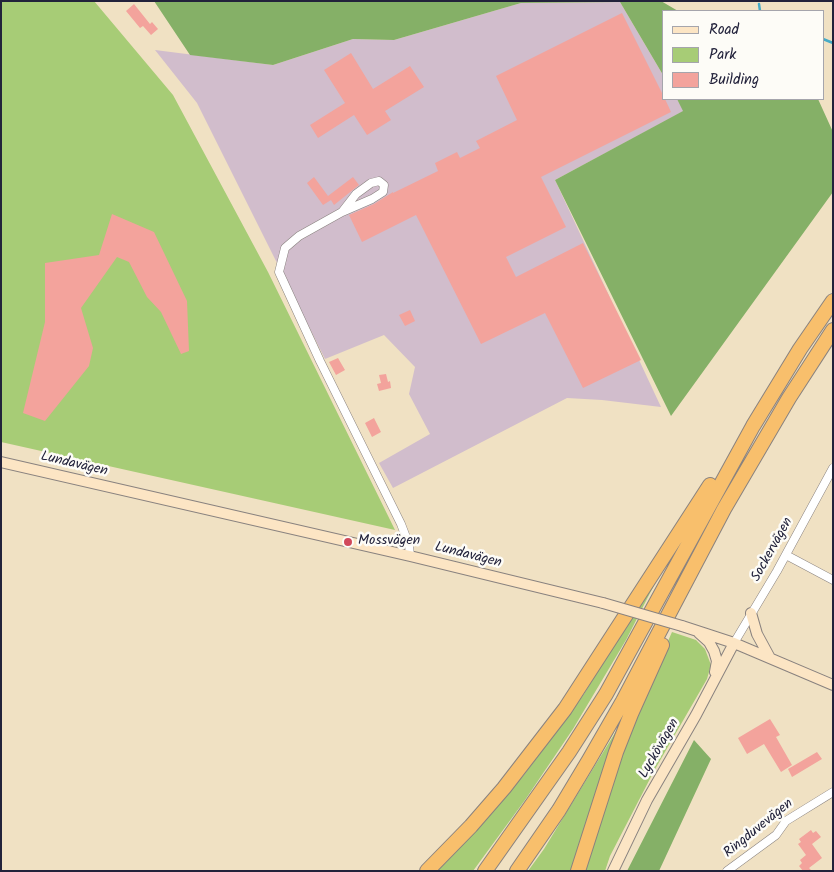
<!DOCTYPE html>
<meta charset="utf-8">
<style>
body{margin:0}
#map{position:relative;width:834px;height:872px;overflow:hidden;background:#f0e1c3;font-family:Kalam,sans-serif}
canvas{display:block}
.frame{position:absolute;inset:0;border:2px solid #22223b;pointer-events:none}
.legend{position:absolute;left:662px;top:10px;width:162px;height:90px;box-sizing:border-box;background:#fdfcf7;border:1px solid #a5a5ac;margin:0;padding:6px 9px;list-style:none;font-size:15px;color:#22223b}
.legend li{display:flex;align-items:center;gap:10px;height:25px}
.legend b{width:25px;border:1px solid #a5a5ac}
</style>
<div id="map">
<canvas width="834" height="872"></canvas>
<div class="frame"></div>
<ul class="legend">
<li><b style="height:6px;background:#fce5c4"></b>Road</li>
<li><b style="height:14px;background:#a7cc76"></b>Park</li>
<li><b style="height:14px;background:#f3a39c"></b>Building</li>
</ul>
</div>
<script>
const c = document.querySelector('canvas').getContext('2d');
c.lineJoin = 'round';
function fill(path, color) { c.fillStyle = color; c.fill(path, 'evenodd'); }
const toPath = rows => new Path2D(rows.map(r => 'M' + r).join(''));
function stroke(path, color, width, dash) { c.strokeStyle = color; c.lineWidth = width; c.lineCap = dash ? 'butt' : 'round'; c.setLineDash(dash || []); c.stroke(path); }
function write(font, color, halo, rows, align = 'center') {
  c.font = font + ' Kalam,sans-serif'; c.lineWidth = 5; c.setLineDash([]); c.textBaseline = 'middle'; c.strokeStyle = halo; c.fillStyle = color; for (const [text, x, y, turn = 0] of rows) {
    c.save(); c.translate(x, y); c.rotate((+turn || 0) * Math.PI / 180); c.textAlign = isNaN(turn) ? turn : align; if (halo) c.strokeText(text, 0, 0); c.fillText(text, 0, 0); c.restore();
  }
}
fill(toPath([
 [620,2,663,75,663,99,677,99,684,111,555,180,661,407,602,400,567,398,393,488,379,463,430,434,409,394,415,367,384,335,325,359,197,103,155,50,273,65,353,39,394,40,521,3]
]), '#d1bdcc');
fill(toPath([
 [1,1,94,1,173,95,268,272,395,530,1,442],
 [670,554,626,640,573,729,525,800,473,871,435,871,524,775,584,694],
 [672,632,696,640,705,649,711,665,707,679,654,771,610,856,605,871,585,871,634,718],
 [621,723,572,871,528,871,544,849]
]), '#a7cc76');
fill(toPath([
 [154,1,661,1,678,11,663,11,663,75,620,2,521,3,394,40,353,39,273,65,190,55],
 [677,99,818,99,833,132,833,192,671,416,555,180,683,111],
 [694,740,711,759,659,871,627,871]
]), '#85b067');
stroke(toPath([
 [759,4,760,11],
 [823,39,833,43]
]), '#46abc6', 2.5);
fill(toPath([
 [134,4,150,24,152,22,158,29,151,35,143,26,140,28,126,11],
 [622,13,663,95,663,99,665,99,671,112,541,177,566,227,506,257,516,277,583,243,641,360,583,388,545,313,481,344,416,215,362,242,349,215,374,204,393,192,393,193,438,171,435,163,457,152,460,158,480,148,476,141,517,120,496,76],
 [351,53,373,89,410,66,424,87,385,111,391,120,367,135,354,115,318,138,310,125,345,103,324,70],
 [314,177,328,196,353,177,359,185,334,205,331,200,323,205,307,183],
 [112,214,154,232,187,301,189,351,181,354,161,312,147,297,129,262,117,257,81,308,93,348,89,366,45,421,23,413,45,322,45,263,99,255],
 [410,310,415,321,405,326,399,315],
 [338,358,345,370,336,375,329,362],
 [386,374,388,382,390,381,391,388,379,391,377,384,381,383,379,375],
 [374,418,381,432,372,437,365,423],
 [770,719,780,735,776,737,792,765,781,772,764,744,747,754,738,738],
 [817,752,822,759,792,777,788,769],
 [811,830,813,833,816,831,821,837,812,844,822,858,809,868,812,871,803,871,799,866,802,863,800,860,806,855,798,844,801,842,799,839]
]), '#f3a39c');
const street = toPath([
 [342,212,356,194,371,183,379,181,384,185,383,192,372,199,342,212,299,236,285,248,279,272,320,361,401,524,409,545,410,556],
 [786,555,833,580],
 [734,643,777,571,833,468],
 [727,871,776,835,786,821,833,792]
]);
const secondary = toPath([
 [1,462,410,556,603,603],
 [751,613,757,634,770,658],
 [682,626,734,643,833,685],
 [699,633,709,642,714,651,717,661,715,672],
 [613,871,647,800,696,715,734,643]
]);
const highway = toPath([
 [427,871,471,826,504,788,565,709,710,485],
 [485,871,569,752,606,694,753,426,800,349,833,301],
 [517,871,559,810,589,760,623,701,724,509,789,398,833,330],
 [578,871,616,752,631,714,662,645]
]);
stroke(street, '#89827f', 9);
stroke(secondary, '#89827f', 12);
stroke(highway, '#89827f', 16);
stroke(street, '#fff', 8);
stroke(secondary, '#fce5c4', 10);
stroke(highway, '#f8bf6c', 14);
const secondaryBridge = toPath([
 [603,603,682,626]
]);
stroke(secondaryBridge, '#89827f', 12, []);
stroke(secondaryBridge, '#fce5c4', 10);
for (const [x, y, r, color] of [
 [348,542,5,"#d1495b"]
]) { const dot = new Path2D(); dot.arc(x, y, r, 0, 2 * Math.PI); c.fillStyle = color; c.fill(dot); stroke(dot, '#fdfcf7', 2); }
write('14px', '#22223b', '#fdfcf7', [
 ["Lundavägen",74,465,13],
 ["Sockervägen",773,550,-61],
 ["Lundavägen",468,556,14],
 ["Lyckövägen",660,749,-60],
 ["Ringduvevägen",759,829,-39]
]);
write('14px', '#22223b', '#fdfcf7', [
 ["Mossvägen",358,542]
], 'left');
</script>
